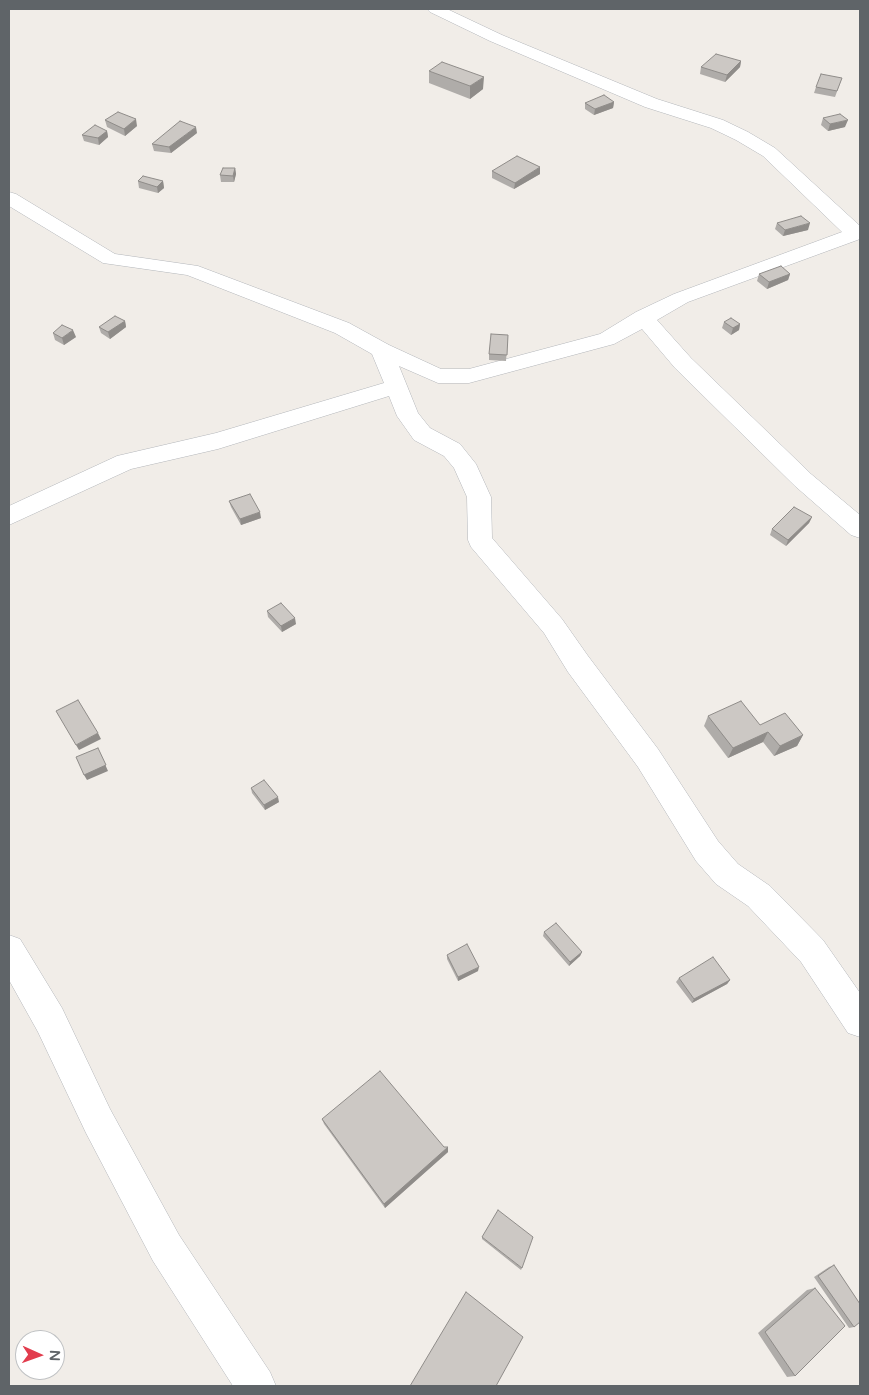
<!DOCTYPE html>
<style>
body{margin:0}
#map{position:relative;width:869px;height:1395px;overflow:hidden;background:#f1ede8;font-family:"Varela Round",sans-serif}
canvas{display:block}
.frame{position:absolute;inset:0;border:10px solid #5f6468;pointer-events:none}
.north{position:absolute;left:15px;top:1330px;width:50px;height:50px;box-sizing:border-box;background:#fff;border:1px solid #bfc1c3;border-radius:50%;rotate:92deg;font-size:14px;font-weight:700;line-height:20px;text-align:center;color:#5f6468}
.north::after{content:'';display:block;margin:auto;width:18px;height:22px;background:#e23d4e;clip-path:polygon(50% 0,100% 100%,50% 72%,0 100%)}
</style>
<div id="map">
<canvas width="869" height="1395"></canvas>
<div class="frame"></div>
<div class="north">N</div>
</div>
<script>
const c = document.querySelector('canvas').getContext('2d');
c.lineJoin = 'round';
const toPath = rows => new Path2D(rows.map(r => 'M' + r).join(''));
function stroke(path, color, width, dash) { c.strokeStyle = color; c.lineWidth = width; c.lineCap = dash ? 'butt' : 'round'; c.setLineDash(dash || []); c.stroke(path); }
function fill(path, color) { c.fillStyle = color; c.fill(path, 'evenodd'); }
const minor = toPath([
 [427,9,447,9,502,35,657,99,723,120,748,132,775,148,860,226,860,239,688,302,657,320,691,358,811,474,860,515,860,538,851,535,795,486,675,368,642,329,614,344,469,383,438,383,399,366,418,413,430,428,460,444,476,464,491,497,492,538,562,619,588,656,658,749,718,841,738,864,770,886,823,940,860,993,860,1037,848,1033,801,962,748,906,716,884,696,861,638,767,568,672,544,633,471,547,468,540,467,497,454,468,444,456,414,440,397,416,389,396,218,449,131,469,9,525,9,506,117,456,216,433,384,383,372,354,335,333,187,275,103,263,9,206,9,192,16,194,115,254,198,266,349,323,389,345,441,369,469,369,600,334,636,312,674,294,842,232,763,156,736,140,711,128,645,107,490,41,430,12,427,9],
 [9,935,20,939,62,1008,110,1109,179,1235,270,1372,276,1386,233,1386,153,1261,86,1133,38,1032,9,980,9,935]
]);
stroke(minor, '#b3b6ba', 1);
fill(minor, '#fff');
fill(toPath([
 [741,61,740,67,725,82,700,74,701,67],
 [429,71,483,89,470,99,429,83],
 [842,78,835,97,814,93,816,87],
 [614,102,613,108,594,115,585,109,585,103],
 [823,118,845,127,828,131,821,125],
 [105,120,137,126,125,136,107,127],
 [107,131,108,137,99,145,84,141,82,135],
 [197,133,171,153,154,151,152,144],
 [235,168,236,174,234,182,221,182,220,175],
 [492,171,540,174,514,189,492,178],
 [138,181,163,181,164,188,158,193,139,188],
 [777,223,808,230,783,236,775,229],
 [759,274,790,274,788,280,767,289,757,281],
 [125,321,126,327,110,339,101,333,99,327],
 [724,322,740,324,739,330,731,335,722,328],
 [53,333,76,337,64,345,55,340],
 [508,335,506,361,489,360,489,354],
 [229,501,261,518,241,525,231,507],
 [812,517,809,523,786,546,770,535,772,529],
 [267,611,296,624,282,632,268,617],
 [708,716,760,725,803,735,797,746,774,756,763,742,728,758,704,726],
 [251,788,279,802,265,810,252,793],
 [544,932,582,952,580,956,569,966,543,936],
 [447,955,478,971,458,981,447,959],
 [679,978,730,980,727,984,692,1003,676,982],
 [322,1119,444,1147,448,1147,448,1152,385,1208,324,1124],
 [482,1237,522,1268,521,1270,482,1239],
 [834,1265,854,1327,849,1328,814,1277,829,1267],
 [815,1288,795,1376,787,1377,758,1333,807,1290]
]), '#afaca9');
fill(toPath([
 [741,61,740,67,725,82,727,75],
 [484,77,483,89,470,99,470,86],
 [614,102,613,108,594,115,595,109],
 [136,119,137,126,125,136,124,129],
 [848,120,845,127,828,131,830,124],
 [196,127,197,133,171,153,169,147],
 [107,131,108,137,99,145,98,138],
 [540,167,540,174,514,189,515,183],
 [235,168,236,174,234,182,233,176],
 [163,181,164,188,158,193,157,187],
 [810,223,808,230,783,236,785,230],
 [790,274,788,280,767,289,769,282],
 [125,321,126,327,110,339,108,332],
 [740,324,739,330,731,335,733,328],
 [73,330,76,337,64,345,62,338],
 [260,512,261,518,241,525,240,519],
 [812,517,809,523,786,546,788,540],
 [295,618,296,624,282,632,281,626],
 [768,732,763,742,728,758,733,748],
 [98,733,101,739,79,750,76,745],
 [803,735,797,746,774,756,780,746],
 [100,753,108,771,87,780,84,775],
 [278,797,279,802,265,810,264,805],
 [582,952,580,956,569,966,570,962],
 [479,967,478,971,458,981,458,977],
 [730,980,727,984,692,1003,694,999],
 [448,1147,448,1152,385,1208,384,1204]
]), '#8f8c89');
const building = toPath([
 [716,54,741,61,727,75,701,67,716,54],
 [442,62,484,77,470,86,429,71,442,62],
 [821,74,842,78,837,91,816,87,821,74],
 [604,95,614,102,595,109,585,103,604,95],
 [118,112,136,119,124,129,105,120,118,112],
 [840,114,848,120,830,124,823,118,840,114],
 [180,121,196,127,169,147,152,144,180,121],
 [95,125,107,131,98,138,82,135,95,125],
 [517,156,540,167,515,183,492,171,517,156],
 [223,168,235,168,233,176,220,175,223,168],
 [143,176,163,181,157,187,138,181,143,176],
 [801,216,810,223,785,230,777,223,801,216],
 [781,266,790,274,769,282,759,274,781,266],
 [115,316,125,321,108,332,99,327,115,316],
 [731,318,740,324,733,328,724,322,731,318],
 [62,325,73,330,62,338,53,333,62,325],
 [491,334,508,335,507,355,489,354,491,334],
 [250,494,260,512,240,519,229,501,250,494],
 [794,507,812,517,788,540,772,529,794,507],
 [281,603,295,618,281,626,267,611,281,603],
 [78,700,98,733,76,745,56,711,78,700],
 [741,701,760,725,785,713,803,735,780,746,768,732,733,748,708,716,741,701],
 [98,748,106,765,84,775,76,757,98,748],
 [264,780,278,797,264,805,251,788,264,780],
 [556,923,582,952,570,962,544,932,556,923],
 [467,944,479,967,458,977,447,955,467,944],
 [713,957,730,980,694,999,679,978,713,957],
 [380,1071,444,1147,448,1147,384,1204,322,1119,380,1071],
 [498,1210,533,1237,522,1268,482,1237,498,1210],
 [834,1265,860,1304,860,1322,854,1327,818,1276,834,1265],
 [815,1288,845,1326,795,1376,765,1332,815,1288],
 [466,1292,523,1337,496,1386,410,1386,466,1292]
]);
fill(building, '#ccc8c4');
stroke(building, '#8f8c89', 1);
</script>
